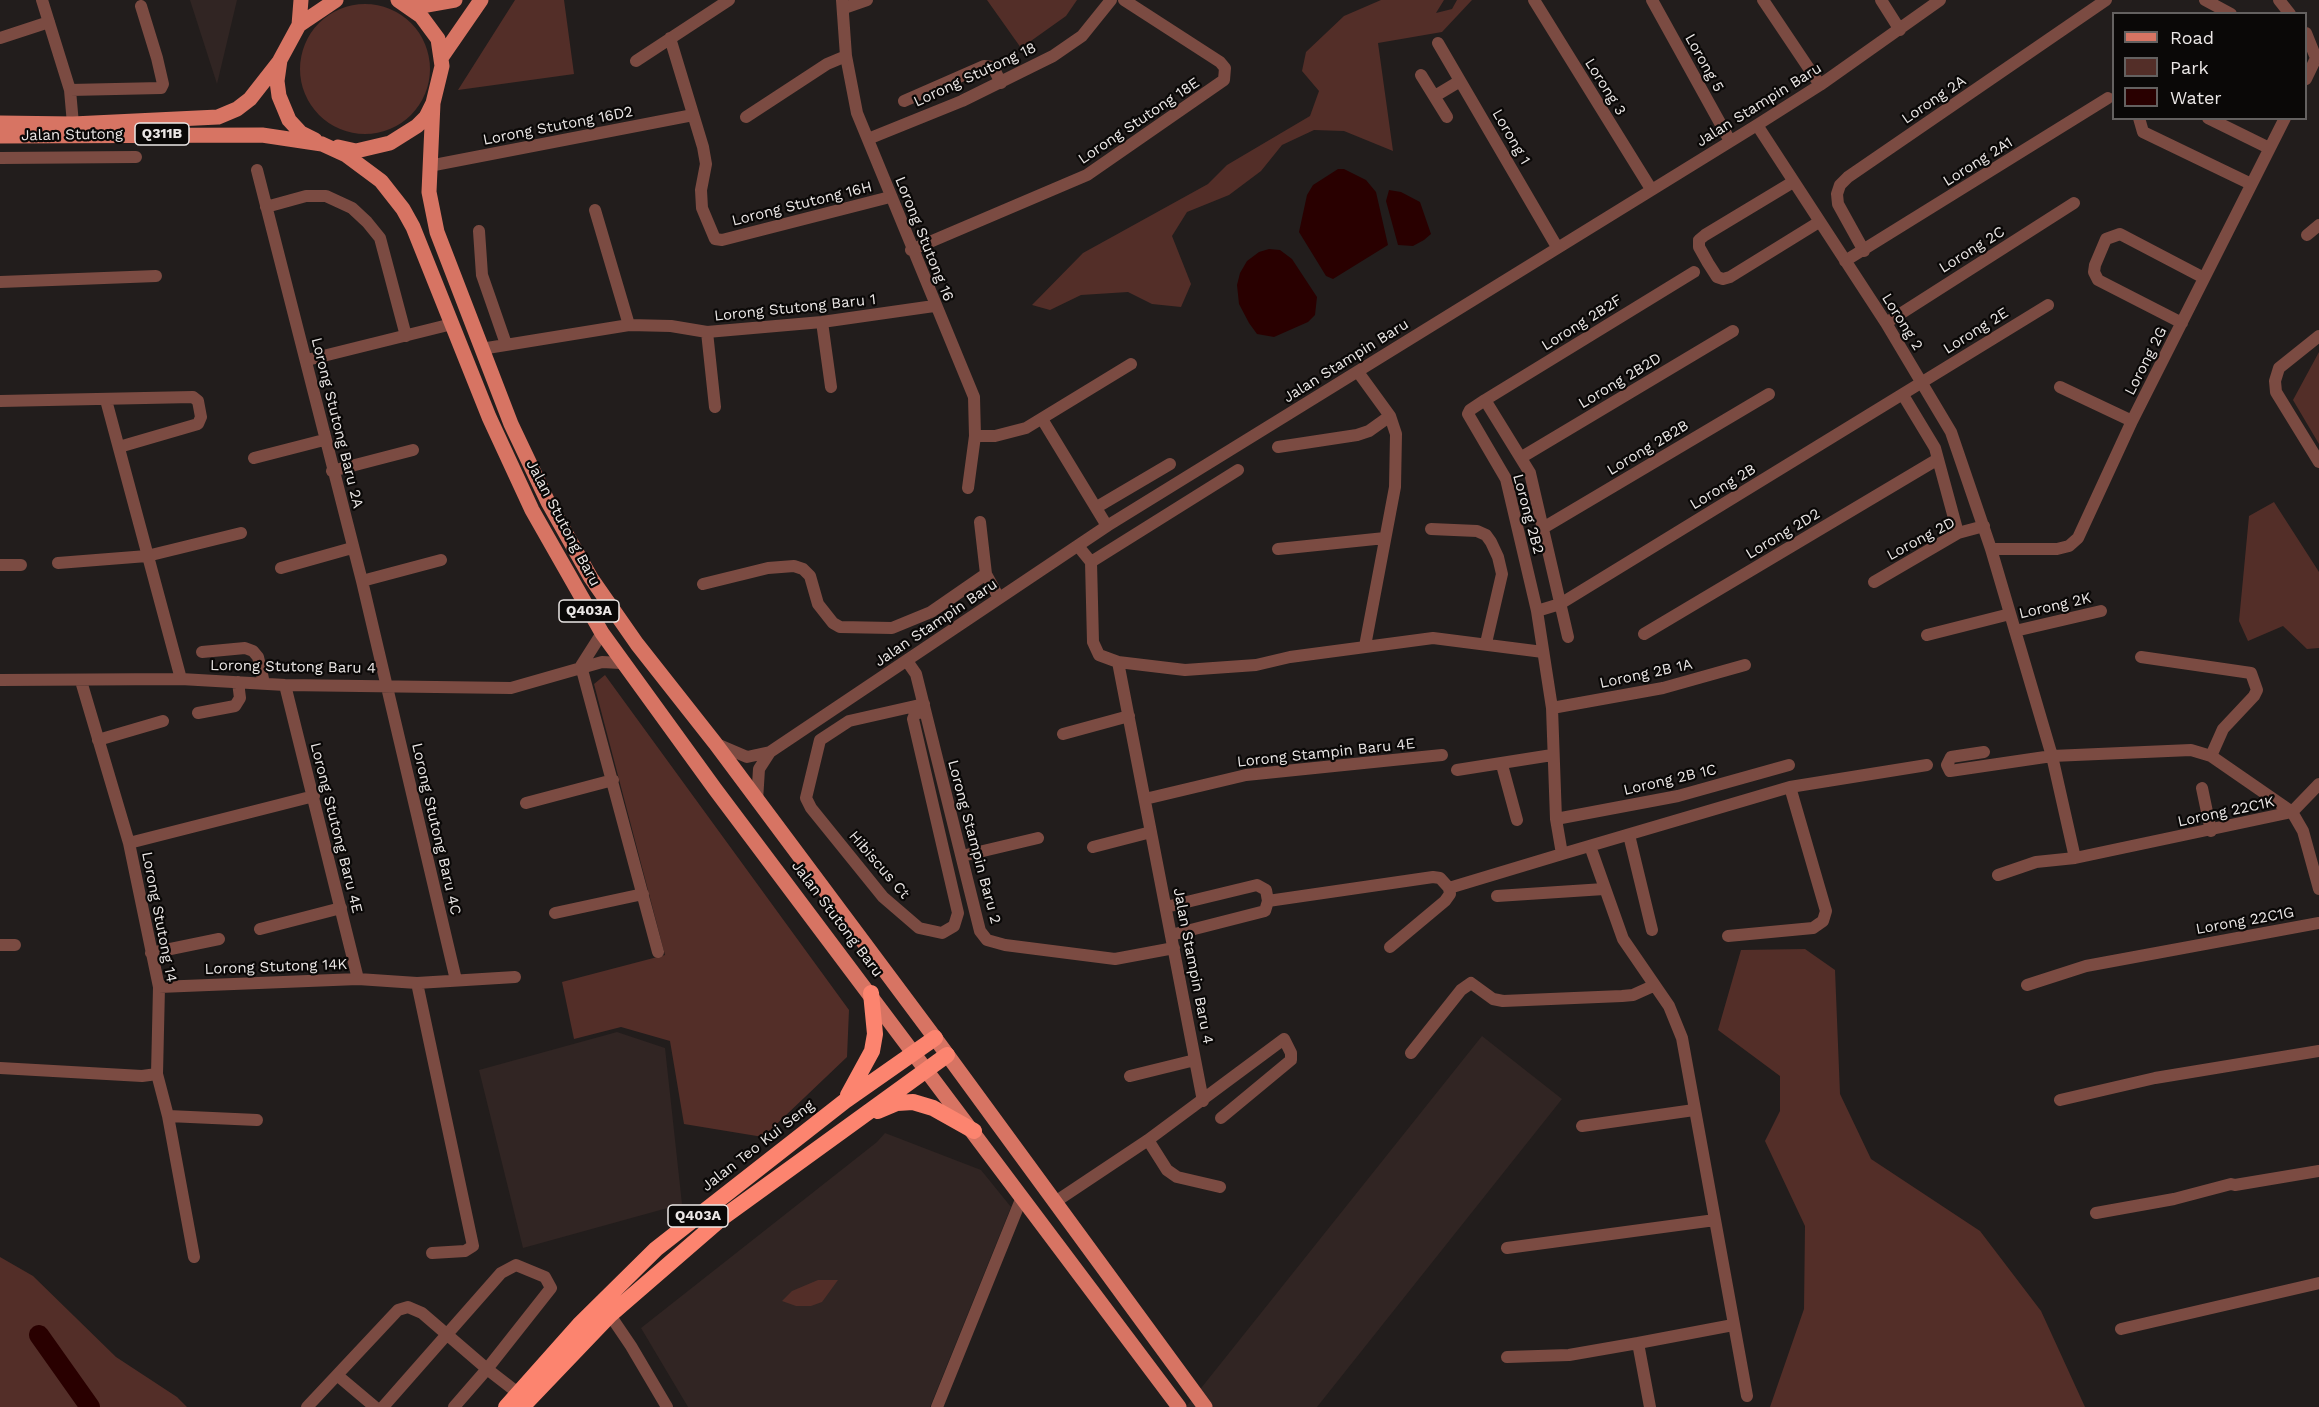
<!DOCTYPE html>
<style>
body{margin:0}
#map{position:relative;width:2319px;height:1407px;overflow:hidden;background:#221d1c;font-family:"Work Sans",sans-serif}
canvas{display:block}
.legend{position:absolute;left:2112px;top:12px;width:195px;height:108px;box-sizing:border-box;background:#0a0807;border:2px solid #646160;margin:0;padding:8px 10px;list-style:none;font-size:18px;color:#ebe7e6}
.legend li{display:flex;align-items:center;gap:12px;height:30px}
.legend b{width:30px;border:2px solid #646160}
</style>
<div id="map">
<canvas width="2319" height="1407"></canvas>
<ul class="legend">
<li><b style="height:8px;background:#d77463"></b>Road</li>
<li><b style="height:16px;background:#532e28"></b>Park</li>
<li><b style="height:16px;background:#290000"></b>Water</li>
</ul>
</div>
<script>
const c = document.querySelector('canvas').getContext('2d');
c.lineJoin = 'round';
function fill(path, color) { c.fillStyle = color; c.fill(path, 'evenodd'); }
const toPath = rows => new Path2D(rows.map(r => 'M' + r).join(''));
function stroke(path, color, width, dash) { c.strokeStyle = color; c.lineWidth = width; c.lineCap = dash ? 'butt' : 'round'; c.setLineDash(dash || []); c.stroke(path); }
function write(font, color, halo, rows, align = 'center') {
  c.font = font + ' "Work Sans",sans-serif'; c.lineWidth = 4.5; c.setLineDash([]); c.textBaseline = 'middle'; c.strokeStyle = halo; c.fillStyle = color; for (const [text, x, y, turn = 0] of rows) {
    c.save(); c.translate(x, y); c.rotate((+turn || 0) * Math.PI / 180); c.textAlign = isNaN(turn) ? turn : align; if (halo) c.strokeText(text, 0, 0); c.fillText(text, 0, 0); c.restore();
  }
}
fill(toPath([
 [190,0,237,0,217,84],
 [617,1032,665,1048,682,1204,523,1248,479,1070],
 [1482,1036,1562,1099,1317,1407,1186,1407],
 [885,1133,981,1170,1011,1207,930,1407,688,1407,641,1328,877,1142]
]), '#312523');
fill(toPath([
 [515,0,564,0,574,74,458,90],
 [987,0,1077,0,1066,16,1021,48],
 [1381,0,1444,0,1436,13,1452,9,1457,0,1472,0,1442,32,1378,43,1393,151,1344,131,1314,130,1282,145,1261,171,1229,195,1187,212,1172,236,1191,284,1181,307,1152,304,1128,292,1081,295,1050,310,1032,305,1083,253,1208,184,1227,165,1310,116,1319,91,1302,71,1306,52,1344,16],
 '300 69a65 65 0 1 1 130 0a65 65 0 1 1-130 0Z',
 [2319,352,2319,444,2293,400],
 [2274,502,2319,572,2319,648,2307,649,2283,626,2248,641,2239,621,2249,516],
 [605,675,849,1010,847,1057,763,1137,684,1124,670,1041,621,1027,574,1039,562,982,665,955,594,684],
 [1805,949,1835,970,1840,1094,1871,1159,1980,1231,2041,1311,2085,1407,1770,1407,1804,1309,1805,1226,1765,1141,1780,1111,1780,1076,1718,1030,1741,950],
 [0,1257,33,1276,116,1357,177,1397,187,1407,0,1407],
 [818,1280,838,1280,822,1302,811,1306,796,1306,782,1301,792,1291]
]), '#532e28');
fill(toPath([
 [1338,169,1344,169,1366,180,1376,192,1388,245,1333,279,1326,276,1299,232,1307,195,1313,185],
 [1389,190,1401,192,1420,202,1431,234,1424,240,1413,246,1398,245,1386,201],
 [1269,249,1280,250,1292,259,1317,297,1315,315,1308,322,1274,337,1257,334,1249,323,1239,304,1237,285,1240,273,1247,261,1259,252]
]), '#290000');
stroke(toPath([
 [39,1335,90,1407]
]), '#290000', 20);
stroke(toPath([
 [42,0,70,90,73,124],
 [842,0,846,56,857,113,974,397,975,436,968,488],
 [1534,0,1651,189],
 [1652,0,1730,141],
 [1763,0,1820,85],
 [1881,0,1900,30],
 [2205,0,2231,14],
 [2279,0,2290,14],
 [844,8,867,0],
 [2306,33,2316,58],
 [0,38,49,22],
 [670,38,703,147,706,164,701,190,702,208,715,239,722,240,890,197],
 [1438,43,1557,247],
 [636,61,729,0],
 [1421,75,1447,117],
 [2306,79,2316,58],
 [70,90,161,88,163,84,157,58,141,6],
 [1435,96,1460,81],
 [904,101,984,66,993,67,1001,83],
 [746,117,827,64,846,56],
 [2139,118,2143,132,2251,184],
 [2208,118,2269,148],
 [1757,125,1886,323,1951,432,1991,549,2052,756,2191,750,2211,756],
 [868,139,962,101,1053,56,1082,36,1111,0],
 [0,158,136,157],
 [429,166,693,115],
 [257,170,362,581,456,980],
 [1793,182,1705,235,1699,240,1699,247,1708,263,1717,277,1723,279,1730,277,1819,222],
 [266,207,306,196,326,196,352,208,367,222,380,238,406,336],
 [595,210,629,325],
 [479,231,482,275,506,344],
 [2307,235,2319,225],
 [911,250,1087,175,1224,80,1225,68,1220,62,1124,0],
 [1864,251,1838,204,1837,194,1840,185,1848,177,2106,0],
 [1845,261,2108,98],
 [1694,272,1485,400,1470,410,1468,414,1506,479,1537,611,1552,708,1556,819,1562,854,1790,787,1826,911,1823,921,1813,928,1728,936],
 [0,282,156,276],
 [822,322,831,387],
 [1886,323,2074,203],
 [2182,323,2098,280,2094,272,2095,265,2106,239,2120,234,2204,278],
 [707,332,715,407],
 [2319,336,2279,368,2275,381,2276,392,2319,462],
 [481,349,629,325,671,326,707,332,822,322,934,306],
 [307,360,452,324],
 [1358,372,1390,416,1396,434,1395,487,1365,646],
 [2060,387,2132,421],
 [1903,395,1935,448,1958,533],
 [106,400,181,679],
 [1485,400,1530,473,1568,637],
 [0,401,193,397,198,401,201,417,198,424,119,447],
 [1042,419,1107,526],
 [975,436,995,436,1026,428,1131,364],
 [1278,447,1357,435,1369,431,1390,416],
 [1522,457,1733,331],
 [254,458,324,440],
 [332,471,413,450],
 [1097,507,1170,464],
 [1543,528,1769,394],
 [1431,529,1477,531,1486,535,1491,542,1498,557,1502,574,1486,643],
 [1078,546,1091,562,1093,642,1099,655,1118,662,1185,670,1256,665,1290,657,1433,638,1543,652],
 [1278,549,1385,538],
 [1991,549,2057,549,2069,546,2078,538,2132,421,2285,118],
 [1091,562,1238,470],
 [58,563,147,556,241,533],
 [0,565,21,565],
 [281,568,352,548],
 [986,574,999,598],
 [362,581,441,560],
 [1874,582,1958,533,1984,526],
 [703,584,768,568,794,566,803,569,810,576,818,604,833,623,840,627,892,628,931,612,986,574,980,522],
 [1537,611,1560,604,2048,305],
 [2015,631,2101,611],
 [1644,634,1938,459],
 [1927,635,2010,614],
 [202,652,245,648,253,651,258,657,264,683],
 [2141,657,2251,673,2257,690,2254,696,2223,729,2211,756,2292,812,2303,831,2319,889],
 [907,661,916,674,980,931,987,940,1005,945,1115,959,1174,948],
 [1118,662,1203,1101],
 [581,666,658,952],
 [581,666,602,633],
 [0,680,181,679,285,685,511,688,602,662,621,663,627,668],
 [285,685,358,979],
 [924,704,849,721,820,740,806,798,811,808,883,897,919,928,942,933,954,926,958,913,913,719,915,714,925,711],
 [1552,708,1663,688,1745,665],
 [198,713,235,706,240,698,238,682],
 [1063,734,1129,716],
 [98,740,163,721],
 [719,745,747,757,770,752,1107,526,1757,125,1820,85,1940,0],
 [1984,752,1951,757,1947,765,1950,771,2052,756,2075,858,2292,812,2319,784],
 [1502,765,1517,820],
 [1457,770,1552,755],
 [1790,787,1927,765],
 [2202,788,2211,831],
 [1145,799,1246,775,1442,755],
 [757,801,759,769,770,752],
 [526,803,613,780],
 [1556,819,1678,796,1789,765],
 [1629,835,1652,930],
 [129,843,314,796],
 [1590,846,1623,939,1669,1006,1682,1038,1747,1396],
 [1093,847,1151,832],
 [962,856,1038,838],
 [1998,875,2036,862,2075,858],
 [1449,888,1562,854],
 [1497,896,1604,889],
 [1268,901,1433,877,1440,878,1449,888],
 [1166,907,1257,885,1266,890,1268,901,1265,911,1171,935],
 [555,913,643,894],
 [260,929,341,908],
 [0,945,15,945],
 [1390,947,1445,901,1450,894,1449,888],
 [151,953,219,939],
 [417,983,515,977],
 [2027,985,2086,966,2319,923],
 [159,987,358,979,417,983,473,1246,465,1251,432,1253],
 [1411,1053,1461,990,1471,983,1493,999,1503,1001,1622,996,1633,995,1653,986],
 [0,1068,142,1076,157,1074,159,987,129,843,81,681],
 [157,1074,168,1116,194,1257],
 [1130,1076,1195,1060],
 [2060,1100,2155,1078,2319,1051],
 [168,1116,257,1120],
 [1582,1126,1694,1110],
 [1148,1140,1167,1170,1177,1177,1220,1187],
 [1055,1202,1148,1140,1284,1039,1291,1053,1291,1060,1221,1118],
 [2096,1213,2174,1199,2231,1184,2235,1185,2319,1171],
 [1507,1248,1715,1220],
 [610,1315,631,1346,667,1407],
 [2121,1329,2319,1283],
 [1638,1343,1733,1325],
 [1507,1357,1569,1355,1638,1343,1650,1407],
 [337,1375,375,1407],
 [307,1407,398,1310,408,1307,422,1313,487,1369,454,1407],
 [383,1407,501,1273,516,1265,545,1277,551,1288,487,1369,518,1393],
 [937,1407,1022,1197]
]), '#7b4b42', 12);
stroke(toPath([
 [410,8,455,0],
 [299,25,301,0],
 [441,58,481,0],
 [433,103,429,192,437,232,511,424,548,502,591,578,637,644,715,743,935,1038,1205,1407],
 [0,123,73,124,218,117,237,109,250,99,279,62],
 [0,136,262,135,322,144,346,155,381,181,403,209,413,227,489,417,532,510,602,633,715,789,1179,1407],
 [315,140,301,133,289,120,279,96,277,81,280,60,299,25,336,0],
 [338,147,356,151,390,143,417,126,426,117,433,103,442,66,438,39,421,16,398,0]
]), '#d77463', 15);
stroke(toPath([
 [848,1095,872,1051,875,1034,871,993],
 [878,1111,897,1103,913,1102,933,1108,974,1131],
 [506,1407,579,1325,656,1249,845,1101,935,1038],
 [522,1407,610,1315,722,1218,947,1055]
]), '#fc846f', 16);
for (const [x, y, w] of [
 [162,134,54],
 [589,611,60],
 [698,1216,60]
]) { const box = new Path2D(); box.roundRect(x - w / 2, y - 11, w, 22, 4.5); c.fillStyle = '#0a0807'; c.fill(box); stroke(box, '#ebe7e6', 1.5); }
write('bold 14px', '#ebe7e6', null, [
 ["Q311B",162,134],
 ["Q403A",589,611],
 ["Q403A",698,1216]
]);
write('15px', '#ebe7e6', '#0a0807', [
 ["Lorong 5",1704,63,61],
 ["Lorong Stutong 18",975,75,-25],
 ["Lorong 3",1605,87,58],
 ["Lorong 2A",1934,100,-34],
 ["Jalan Stampin Baru",1759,105,-32],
 ["Lorong Stutong 18E",1139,121,-34],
 ["Lorong Stutong 16D2",558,126,-11],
 ["Jalan Stutong",72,135,-1],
 ["Lorong 1",1511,137,60],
 ["Lorong 2A1",1978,162,-32],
 ["Lorong Stutong 16H",802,204,-14],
 ["Lorong Stutong 16",924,239,68],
 ["Lorong 2C",1972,250,-32],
 ["Lorong Stutong Baru 1",795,308,-6],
 ["Lorong 2",1902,322,58],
 ["Lorong 2B2F",1582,323,-32],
 ["Lorong 2E",1976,331,-32],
 ["Jalan Stampin Baru",1346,361,-32],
 ["Lorong 2G",2146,361,-63],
 ["Lorong 2B2D",1620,381,-31],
 ["Lorong Stutong Baru 2A",337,423,76],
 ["Lorong 2B2B",1648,448,-31],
 ["Lorong 2B",1723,487,-31],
 ["Lorong 2B2",1528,514,75],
 ["Jalan Stutong Baru",563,523,62],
 ["Lorong 2D2",1783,534,-31],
 ["Lorong 2D",1921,539,-28],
 ["Lorong 2K",2055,606,-13],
 ["Jalan Stampin Baru",936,623,-34],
 ["Lorong Stutong Baru 4",293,667,1],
 ["Lorong 2B 1A",1646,674,-12],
 ["Lorong Stampin Baru 4E",1326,753,-6],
 ["Lorong 2B 1C",1670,780,-13],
 ["Lorong 22C1K",2226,812,-12],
 ["Lorong Stutong Baru 4E",336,828,76],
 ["Lorong Stutong Baru 4C",436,829,77],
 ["Lorong Stampin Baru 2",974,842,75],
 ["Hibiscus Ct",879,865,49],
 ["Lorong Stutong 14",159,917,79],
 ["Jalan Stutong Baru",837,919,53],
 ["Lorong 22C1G",2245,921,-10],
 ["Jalan Stampin Baru 4",1193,966,79],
 ["Lorong Stutong 14K",276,967,-2],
 ["Jalan Teo Kui Seng",758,1146,-38]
]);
</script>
